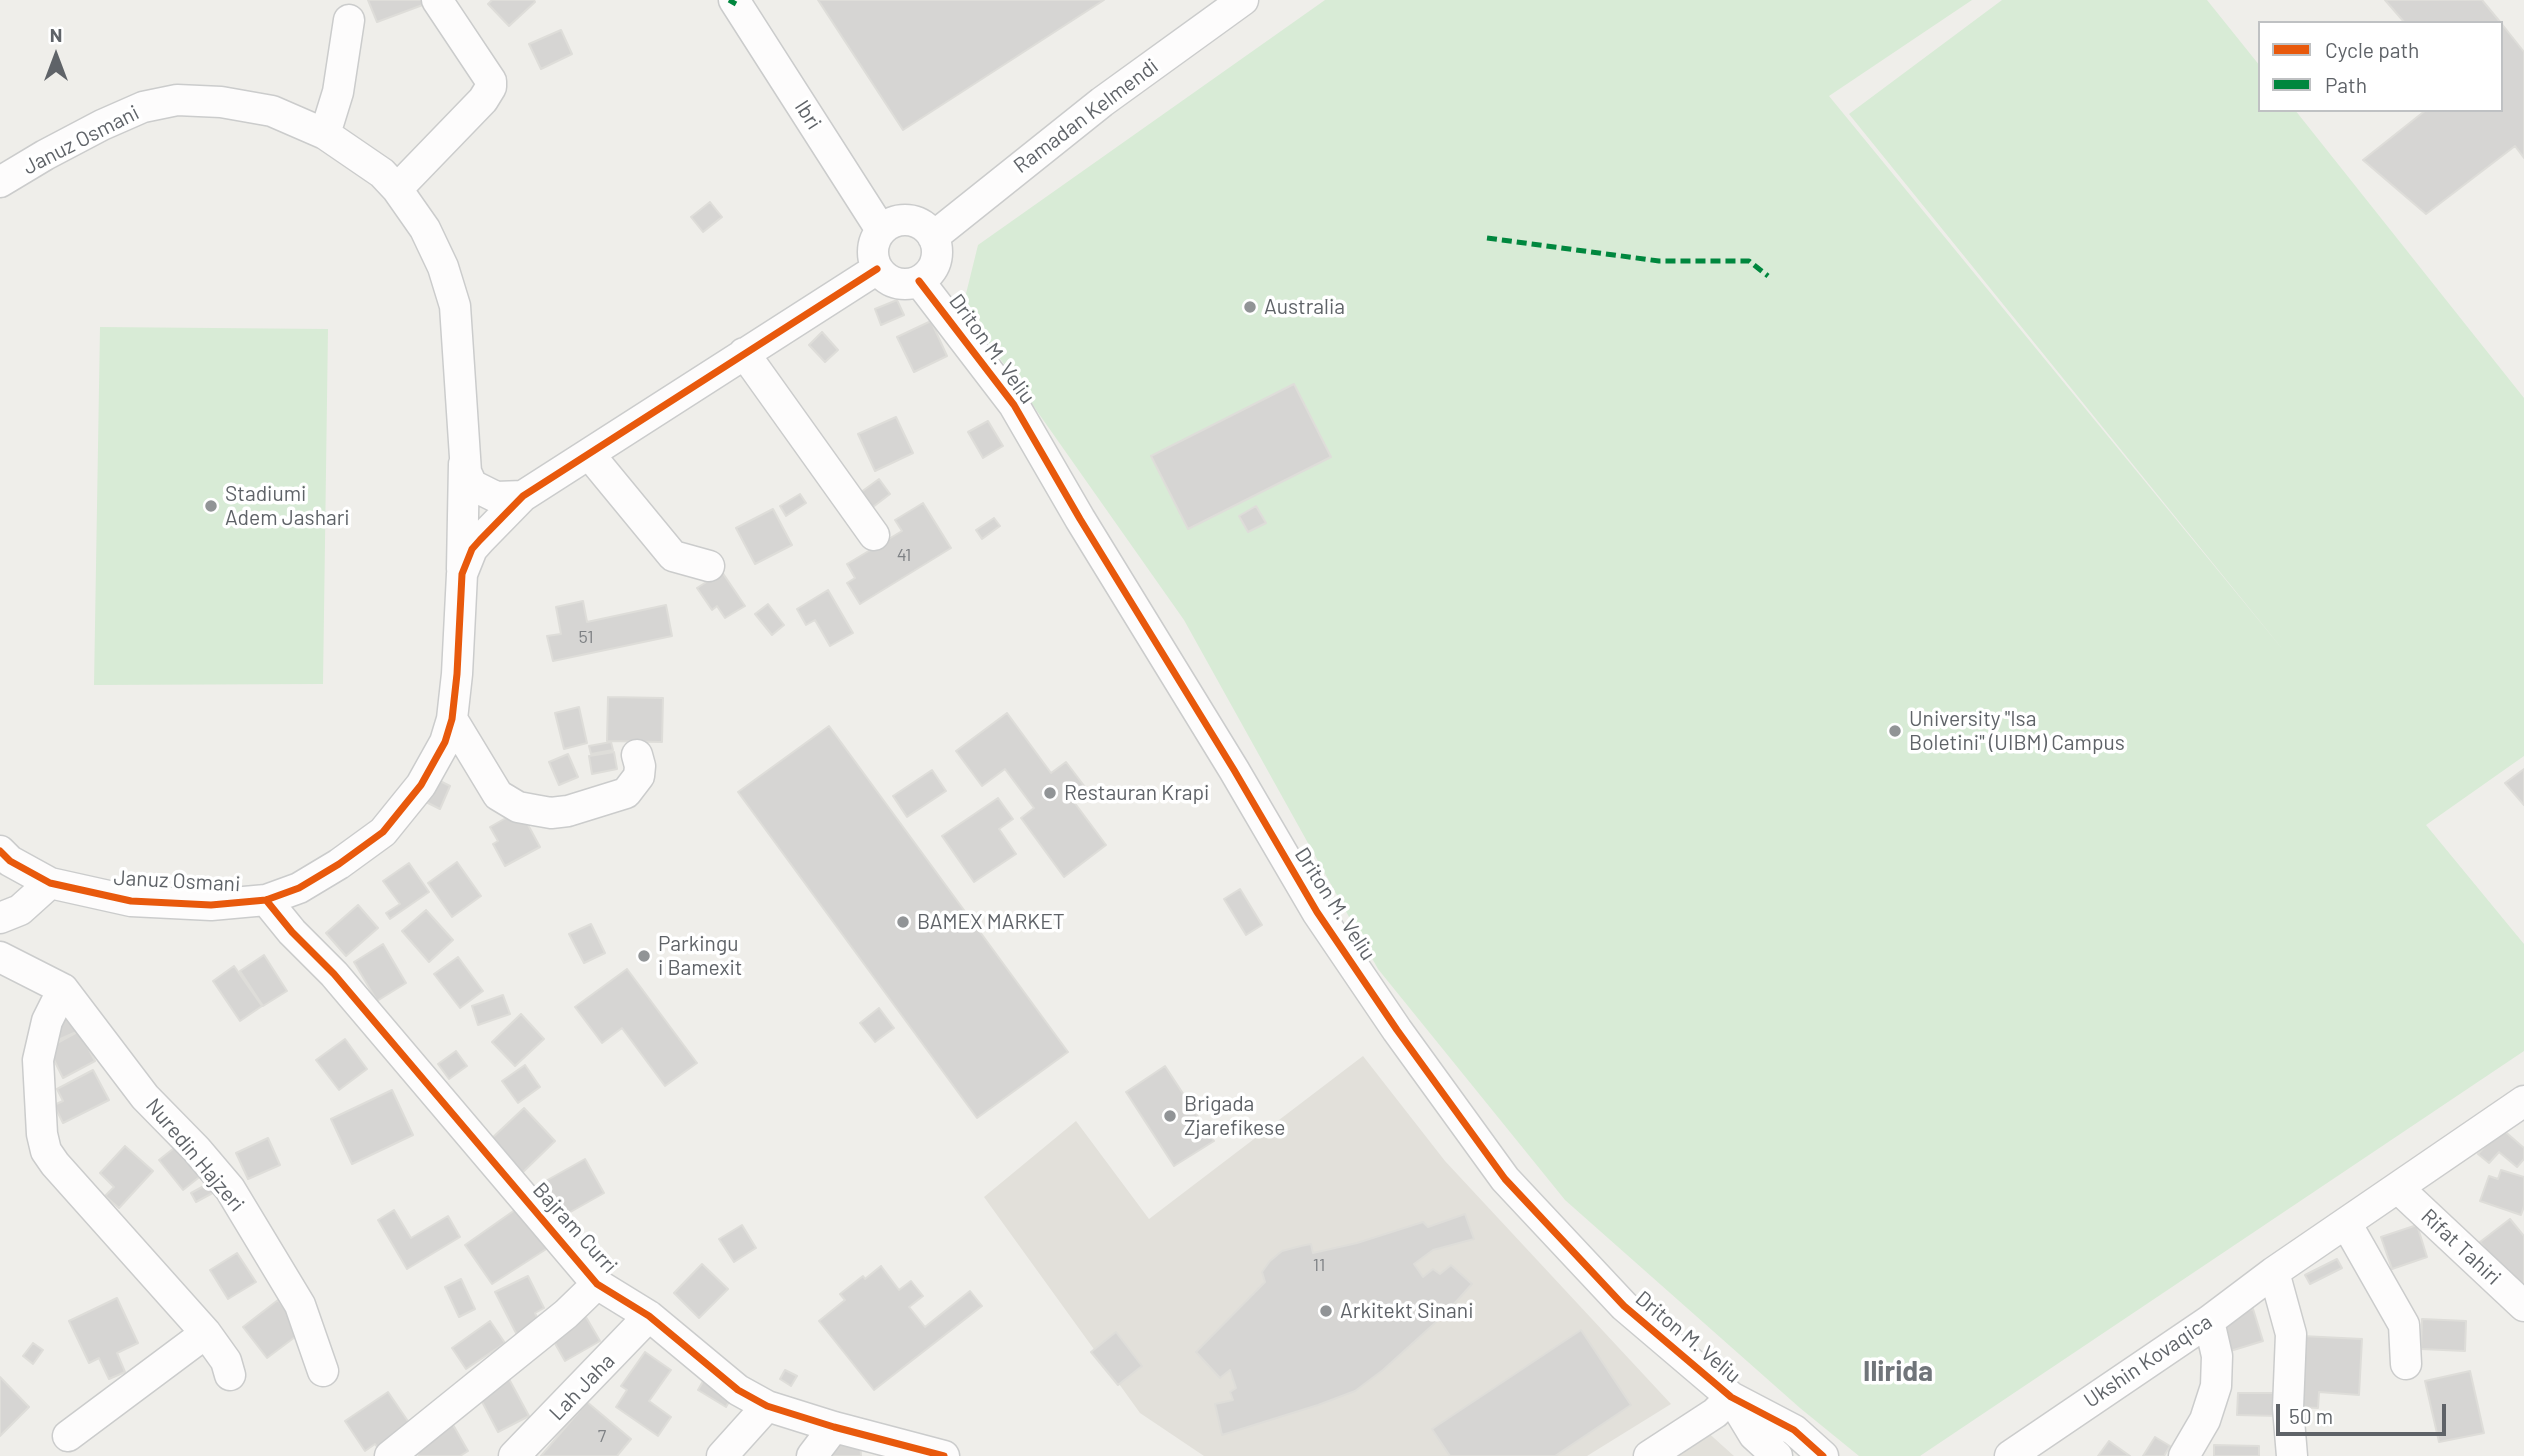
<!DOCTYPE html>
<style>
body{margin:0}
#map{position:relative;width:2524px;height:1456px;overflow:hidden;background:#efeeea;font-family:Barlow,sans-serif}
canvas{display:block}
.legend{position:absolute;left:2258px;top:21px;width:245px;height:91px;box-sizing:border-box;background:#fff;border:2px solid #bfc1c3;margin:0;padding:9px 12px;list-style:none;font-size:21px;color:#5f6368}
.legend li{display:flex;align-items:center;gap:14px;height:35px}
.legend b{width:35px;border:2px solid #bfc1c3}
.north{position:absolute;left:21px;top:21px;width:70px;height:70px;-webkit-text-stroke:5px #fff;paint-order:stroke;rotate:0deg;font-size:19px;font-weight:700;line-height:28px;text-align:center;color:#5f6368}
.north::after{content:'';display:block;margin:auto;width:24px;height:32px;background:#5f6368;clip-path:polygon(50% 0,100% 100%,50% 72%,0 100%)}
.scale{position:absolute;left:2276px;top:1404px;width:170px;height:32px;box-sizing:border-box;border:4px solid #5f6368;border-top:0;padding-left:9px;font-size:21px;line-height:24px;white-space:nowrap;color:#5f6368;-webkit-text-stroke:5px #fff;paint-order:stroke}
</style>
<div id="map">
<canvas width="2524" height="1456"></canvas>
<ul class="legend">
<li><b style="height:9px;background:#e8590c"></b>Cycle path</li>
<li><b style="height:9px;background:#00873e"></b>Path</li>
</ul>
<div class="north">N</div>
<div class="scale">50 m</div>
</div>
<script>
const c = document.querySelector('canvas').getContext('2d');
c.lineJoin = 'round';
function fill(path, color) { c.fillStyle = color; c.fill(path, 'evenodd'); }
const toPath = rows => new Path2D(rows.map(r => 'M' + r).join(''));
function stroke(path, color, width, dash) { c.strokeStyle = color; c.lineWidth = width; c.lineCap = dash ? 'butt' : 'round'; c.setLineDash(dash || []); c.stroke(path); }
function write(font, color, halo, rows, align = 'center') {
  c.font = font + ' Barlow,sans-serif'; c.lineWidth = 7; c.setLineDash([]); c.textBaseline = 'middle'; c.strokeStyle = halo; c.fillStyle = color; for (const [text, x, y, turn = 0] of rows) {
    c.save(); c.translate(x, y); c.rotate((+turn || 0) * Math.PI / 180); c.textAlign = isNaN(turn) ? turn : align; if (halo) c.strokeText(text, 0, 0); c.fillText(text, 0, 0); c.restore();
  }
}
fill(toPath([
 [1363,1056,1445,1161,1671,1404,1587,1456,1204,1456,1140,1413,984,1197,1076,1121,1149,1219],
 [1704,1429,1734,1456,1668,1456]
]), '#e2e0da');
fill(toPath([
 [1325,0,1972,0,1829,96,2284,651,1849,114,2002,0,2207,0,2260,66,2260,110,2295,110,2524,398,2524,756,2426,825,2524,944,2524,1051,1920,1456,1859,1456,1800,1408,1565,1200,1378,969,1184,620,963,306,978,245],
 [100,327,328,329,323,684,94,685]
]), '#d8ebd6');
const building = toPath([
 [368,0,427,0,428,3,377,22,368,0],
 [492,0,534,0,535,2,509,26,488,4,492,0],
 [818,0,1104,0,903,130,818,0],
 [2385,0,2482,0,2501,23,2405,23,2385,0],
 [2501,23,2524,52,2524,158,2515,146,2426,214,2363,160,2426,110,2501,110,2501,23],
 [561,30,572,54,541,69,529,44,561,30],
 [710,202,722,217,703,232,691,217,710,202],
 [897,300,904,315,881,325,875,309,897,300],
 [931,321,947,356,914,372,897,337,931,321],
 [822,332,838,350,825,362,809,345,822,332],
 [1294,384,1331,457,1188,529,1151,456,1294,384],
 [896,417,913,453,875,471,858,434,896,417],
 [988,421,1003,446,983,458,968,432,988,421],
 [879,479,890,494,869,510,857,495,879,479],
 [800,494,806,503,786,516,780,506,800,494],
 [923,503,951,548,860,604,847,583,855,578,847,564,902,531,895,520,923,503],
 [1256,506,1266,523,1248,532,1239,516,1256,506],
 [773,509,792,545,755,564,736,528,773,509],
 [994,518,1000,526,982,539,976,530,994,518],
 [722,572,745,606,725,618,717,606,712,610,697,588,722,572],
 [828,590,853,633,830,646,815,620,806,625,797,609,828,590],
 [583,601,587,622,666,605,672,636,553,661,547,636,561,634,556,607,583,601],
 [768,604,784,625,772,635,755,614,768,604],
 [608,697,663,698,662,742,607,741,608,697],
 [579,707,587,743,564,749,555,713,579,707],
 [1007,713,1051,773,1066,762,1085,787,1071,798,1106,845,1064,877,1021,818,1034,808,1005,769,982,786,956,751,1007,713],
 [829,726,1068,1052,977,1118,738,792,829,726],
 [611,742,613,750,591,754,589,746,611,742],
 [614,752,617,769,592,774,589,756,614,752],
 [568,754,578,777,559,785,549,762,568,754],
 [2524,769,2524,805,2505,783,2524,769],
 [932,770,946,791,907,817,893,796,932,770],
 [434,778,450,786,440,809,424,801,434,778],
 [998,798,1013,819,999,829,1016,854,974,882,942,836,998,798],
 [520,810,540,847,505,866,493,844,498,841,490,827,520,810],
 [457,862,481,896,452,917,428,883,457,862],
 [409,863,429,892,390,919,386,913,400,904,383,881,409,863],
 [1240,889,1262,925,1246,935,1224,899,1240,889],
 [358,905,378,928,346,956,326,933,358,905],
 [426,910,453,940,429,962,402,931,426,910],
 [591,924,605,953,584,963,569,934,591,924],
 [383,944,406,983,377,1001,354,962,383,944],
 [264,955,287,991,263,1006,240,971,264,955],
 [458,957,483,991,460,1008,434,974,458,957],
 [234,966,262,1006,240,1021,213,981,234,966],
 [627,969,697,1063,665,1086,622,1028,602,1043,575,1007,627,969],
 [503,995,510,1014,478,1025,472,1006,503,995],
 [879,1008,894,1028,875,1042,860,1023,879,1008],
 [73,1009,81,1030,58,1040,49,1020,73,1009],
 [521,1014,544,1039,515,1066,492,1042,521,1014],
 [79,1031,95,1061,63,1078,48,1048,79,1031],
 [345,1039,367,1069,339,1090,316,1060,345,1039],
 [456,1051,467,1066,449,1079,438,1064,456,1051],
 [525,1065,540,1087,518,1103,502,1081,525,1065],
 [1165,1066,1214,1141,1174,1166,1126,1092,1165,1066],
 [93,1070,109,1100,63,1123,54,1105,63,1101,57,1089,93,1070],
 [392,1090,413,1135,352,1164,331,1119,392,1090],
 [524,1108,555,1141,522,1173,490,1140,524,1108],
 [2501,1128,2524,1148,2524,1159,2517,1167,2499,1152,2489,1163,2478,1154,2501,1128],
 [268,1138,280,1165,248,1179,236,1153,268,1138],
 [183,1141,207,1171,183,1190,159,1160,183,1141],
 [125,1146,153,1171,119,1208,105,1196,114,1187,100,1173,125,1146],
 [585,1159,604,1193,558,1219,550,1213,535,1187,585,1159],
 [2501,1170,2524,1177,2524,1206,2521,1215,2480,1201,2489,1176,2498,1179,2501,1170],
 [215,1180,220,1189,196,1202,191,1193,215,1180],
 [522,1205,551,1246,492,1284,465,1245,522,1205],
 [394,1210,411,1238,448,1216,460,1237,407,1269,378,1220,394,1210],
 [1465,1214,1474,1239,1433,1250,1414,1264,1423,1277,1433,1269,1440,1274,1451,1265,1472,1284,1445,1314,1383,1370,1355,1391,1318,1405,1222,1435,1215,1404,1233,1400,1230,1392,1236,1388,1230,1370,1220,1378,1196,1352,1265,1282,1262,1272,1270,1261,1282,1251,1301,1246,1311,1244,1313,1253,1357,1243,1423,1222,1428,1227,1465,1214],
 [2510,1219,2524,1236,2524,1289,2519,1292,2480,1242,2510,1219],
 [742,1225,756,1248,734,1262,719,1239,742,1225],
 [2417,1225,2427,1257,2392,1269,2381,1237,2417,1225],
 [237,1253,256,1282,228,1299,210,1270,237,1253],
 [2337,1259,2342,1268,2310,1284,2305,1275,2337,1259],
 [702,1264,728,1289,699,1318,674,1293,702,1264],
 [881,1266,899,1290,911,1281,923,1296,909,1307,925,1327,970,1291,982,1306,874,1390,819,1321,845,1300,840,1294,863,1276,865,1279,881,1266],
 [528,1276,544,1308,535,1313,540,1324,517,1335,495,1292,528,1276],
 [461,1279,475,1309,459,1317,445,1287,461,1279],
 [117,1298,138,1343,117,1353,125,1372,109,1379,99,1358,89,1363,69,1321,117,1298],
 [278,1300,303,1331,267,1358,243,1327,278,1300],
 [2253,1309,2263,1341,2227,1352,2217,1320,2253,1309],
 [583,1312,600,1341,565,1361,549,1333,583,1312],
 [2422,1319,2466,1321,2465,1351,2421,1349,2422,1319],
 [490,1321,505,1343,466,1369,452,1348,490,1321],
 [1581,1330,1631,1405,1555,1456,1450,1456,1432,1429,1581,1330],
 [1116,1332,1142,1366,1118,1385,1091,1352,1116,1332],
 [2302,1336,2362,1339,2359,1395,2319,1392,2318,1408,2299,1407,2302,1336],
 [33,1343,43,1350,33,1364,23,1356,33,1343],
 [645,1352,671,1370,649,1401,671,1417,658,1436,616,1407,627,1390,621,1386,645,1352],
 [785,1370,797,1376,791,1386,780,1379,785,1370],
 [2470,1371,2484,1433,2439,1442,2425,1381,2470,1371],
 [706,1376,734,1393,726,1407,698,1390,706,1376],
 [0,1377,29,1407,0,1436,0,1377],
 [509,1379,529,1416,498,1432,479,1396,509,1379],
 [388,1392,414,1430,381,1452,375,1444,365,1451,345,1421,388,1392],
 [2238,1393,2279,1393,2279,1416,2237,1415,2238,1393],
 [587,1402,631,1439,617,1456,541,1456,587,1402],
 [452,1423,468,1451,460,1456,419,1456,413,1445,452,1423],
 [2155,1437,2170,1446,2164,1456,2143,1456,2155,1437],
 [860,1439,861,1456,826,1456,825,1440,860,1439],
 [2109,1441,2130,1456,2098,1456,2109,1441],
 [2214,1445,2259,1446,2259,1456,2214,1456,2214,1445]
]);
fill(building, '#d6d5d3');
stroke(building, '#deddd9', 2);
const minor = toPath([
 [734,0,881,230],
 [325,134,338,92,349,20],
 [0,182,45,155,102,125,143,107,177,100,221,102,272,111,325,134,382,173,397,189,425,229,443,267,455,306,466,472,472,485,496,497,523,496],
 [397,189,483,100,491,87,491,81,437,0],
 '873 252a32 32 0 1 1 64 0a32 32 0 1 1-64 0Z',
 [933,237,1102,102,1243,0],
 [919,281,1014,405,1080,519,1234,770,1317,912,1397,1030,1505,1179,1624,1306,1731,1397,1794,1430,1823,1456],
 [744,353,874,535],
 [589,454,673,556,709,566],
 [462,569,464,464],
 [452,719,498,795,518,807,534,810,551,813,568,811,626,793,639,776,640,766,637,755],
 [0,851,10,861,50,883,131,901,211,905,266,900,299,888,339,864,383,832,421,785,445,742,452,719,457,674,462,574,472,549,480,540,523,496,877,269],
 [266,900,292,932,334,974,597,1284,649,1316,738,1390,767,1406,834,1427,944,1456],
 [0,918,20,910,50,883],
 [0,957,63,989,47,1021,38,1060,42,1134,46,1151,55,1164,206,1333,226,1361,230,1375],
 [63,989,145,1097,196,1149,230,1189,300,1305,323,1371],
 [2398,1188,2524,1306],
 [2346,1223,2404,1325,2406,1364],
 [2274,1272,2291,1334,2288,1408,2292,1456],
 [1731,1397,1754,1435,1777,1456],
 [68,1436,206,1333],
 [390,1456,566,1314,597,1284],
 [514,1456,649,1316],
 [722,1456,767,1406],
 [812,1456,834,1427],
 [1649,1456,1715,1413,1731,1397],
 [2010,1456,2209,1321,2274,1272,2524,1101],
 [2184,1456,2205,1420,2216,1386,2217,1356,2209,1321]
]);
stroke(minor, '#cbcccc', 33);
stroke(minor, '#fdfcfc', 30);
stroke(toPath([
 [729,0,736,4],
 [1487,238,1659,261,1749,261,1768,276]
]), '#00873e', 5, [10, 5]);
stroke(toPath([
 [919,281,1014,405,1080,519,1234,770,1317,912,1397,1030,1505,1179,1624,1306,1731,1397,1794,1430,1823,1456],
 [0,851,10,861,50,883,131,901,211,905,266,900,299,888,339,864,383,832,421,785,445,742,452,719,457,674,462,574,472,549,480,540,523,496,877,269],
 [266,900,292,932,334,974,597,1284,649,1316,738,1390,767,1406,834,1427,944,1456]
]), '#e8590c', 7);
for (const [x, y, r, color] of [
 [1250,307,7,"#919496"],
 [211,506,7,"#919496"],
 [1895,731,7,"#919496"],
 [1050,793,7,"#919496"],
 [903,922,7,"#919496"],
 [644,956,7,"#919496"],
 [1170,1116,7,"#919496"],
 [1326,1311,7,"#919496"]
]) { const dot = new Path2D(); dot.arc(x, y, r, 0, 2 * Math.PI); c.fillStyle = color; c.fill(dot); stroke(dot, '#fff', 2.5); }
write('18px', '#7e8184', null, [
 ["41",904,555],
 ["51",586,637],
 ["11",1319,1265],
 ["7",602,1436]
]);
write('21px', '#5f6368', '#fff', [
 ["Ibri",808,115,57],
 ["Ramadan Kelmendi",1086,116,-37],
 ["Januz Osmani",81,140,-27],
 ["Driton M. Veliu",992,349,54],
 ["Januz Osmani",177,881,3],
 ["Driton M. Veliu",1335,904,57],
 ["Nuredin Hajzeri",195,1155,50],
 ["Bajram Curri",575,1228,48],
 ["Rifat Tahiri",2461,1247,43],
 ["Driton M. Veliu",1688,1337,40],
 ["Ukshin Kovaqica",2148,1361,-34],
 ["Lah Jaha",582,1387,-46]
]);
write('21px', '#5f6368', '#fff', [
 ["Australia",1264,307],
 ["Stadiumi",225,494],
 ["Adem Jashari",225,518],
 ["University \"Isa",1909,719],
 ["Boletini\" (UIBM) Campus",1909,743],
 ["Restauran Krapi",1064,793],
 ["BAMEX MARKET",917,922],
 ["Parkingu",658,944],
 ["i Bamexit",658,968],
 ["Brigada",1184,1104],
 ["Zjarefikese",1184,1128],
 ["Arkitekt Sinani",1340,1311]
], 'left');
write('bold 28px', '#70757a', '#fff', [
 ["Ilirida",1898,1372]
]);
</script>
